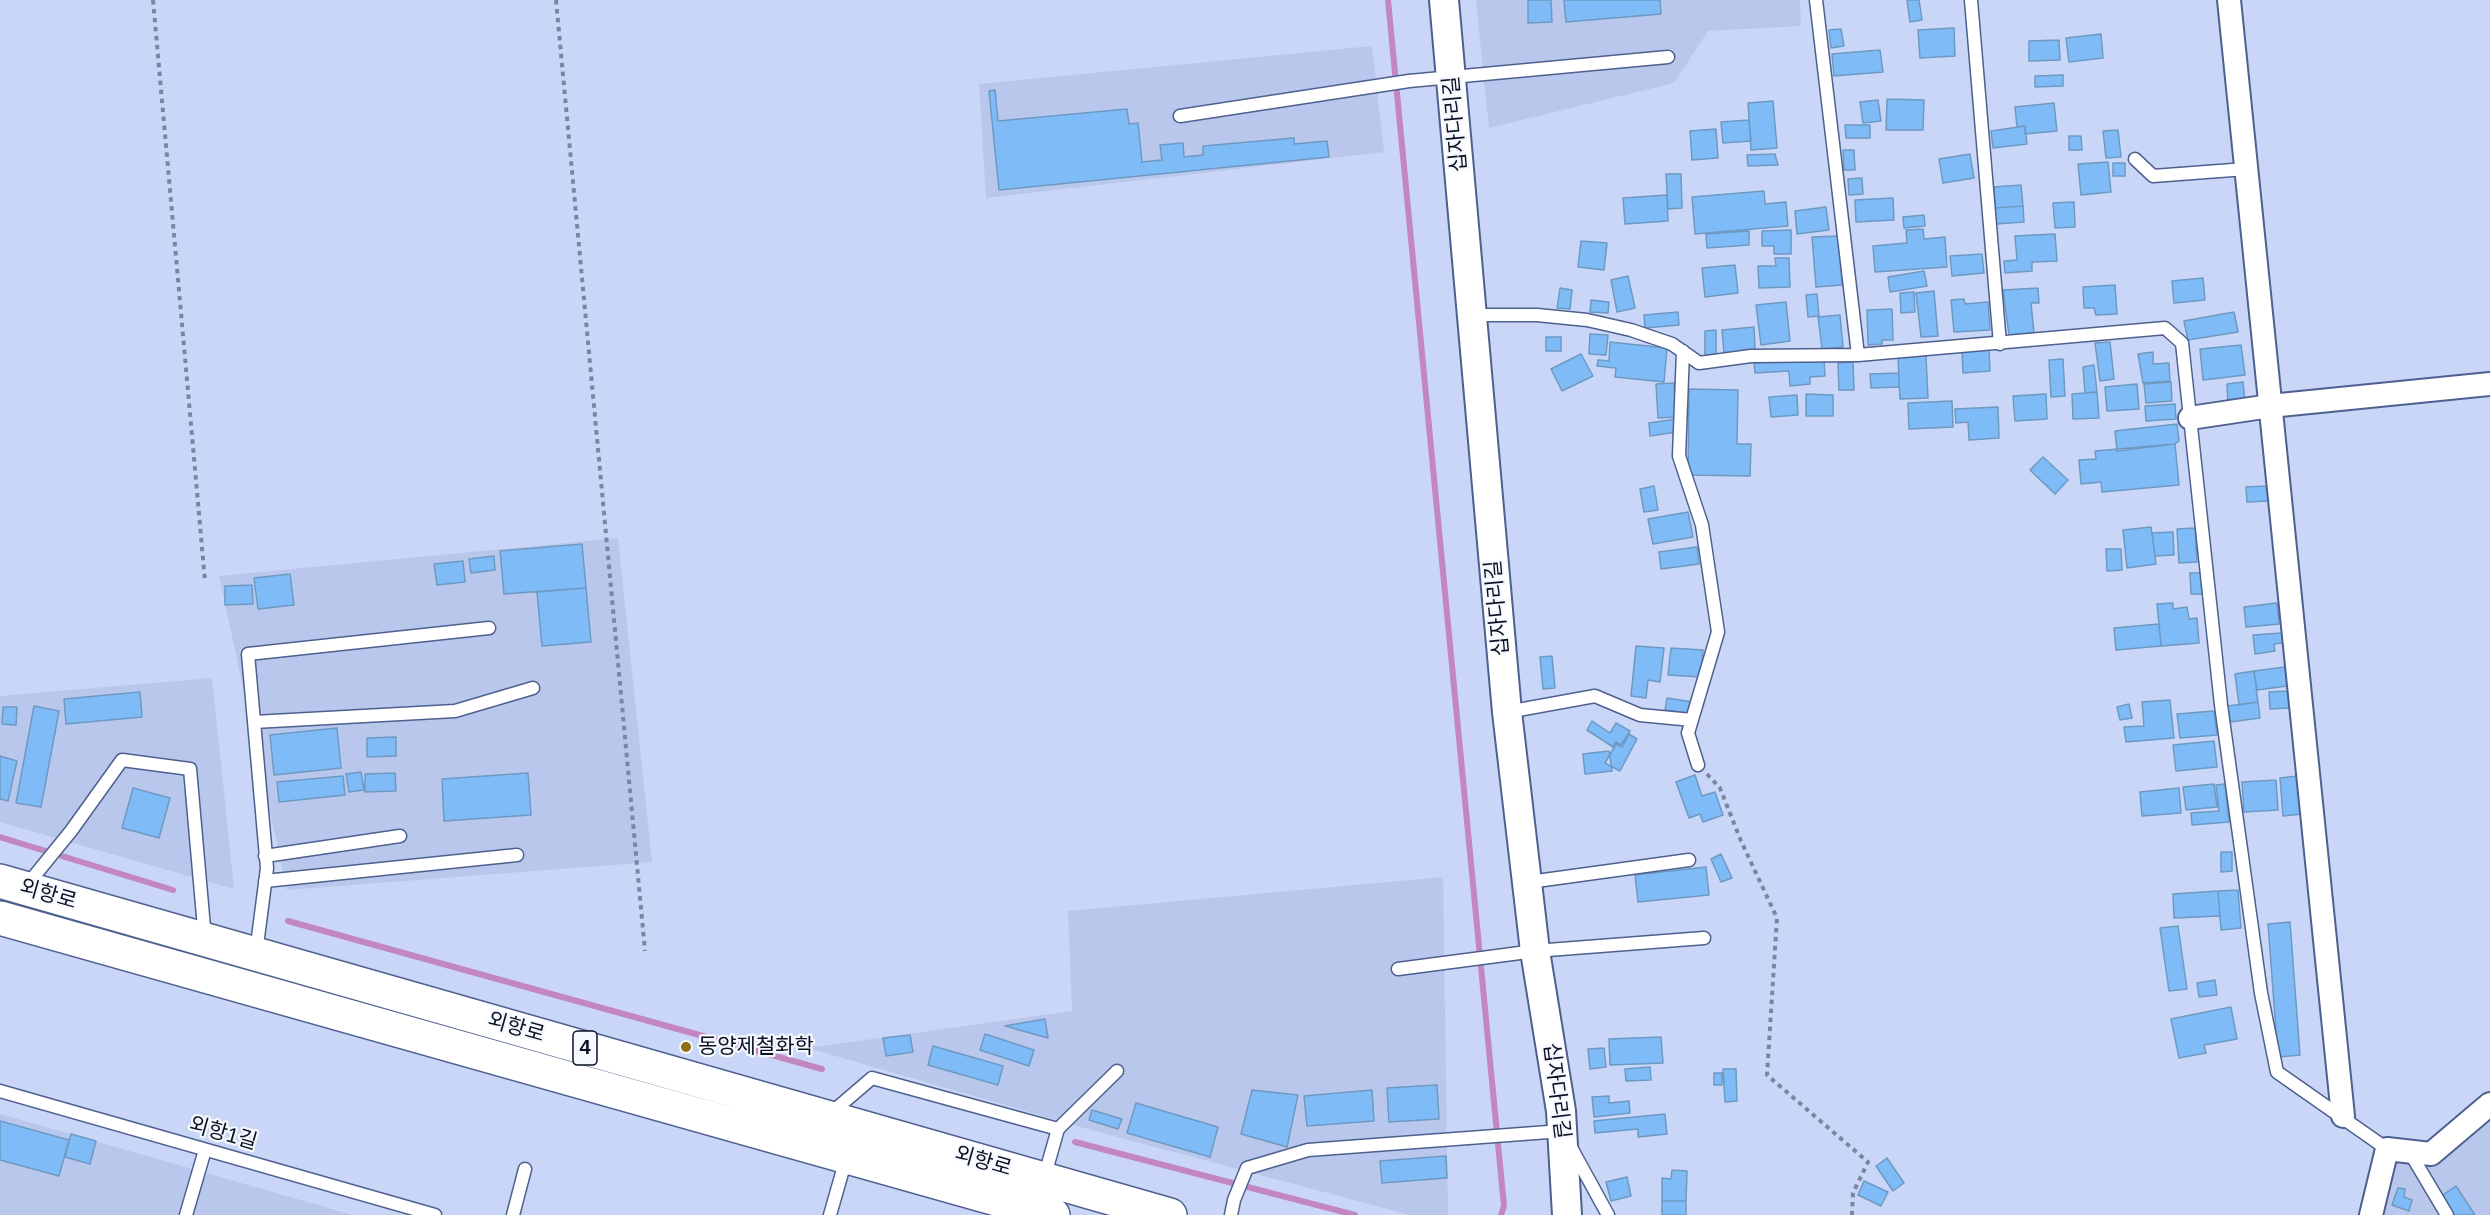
<!DOCTYPE html>
<meta charset="utf-8">
<style>
body{margin:0}
canvas{display:block;background:#c9d6f7}
</style>
<canvas width="2490" height="1215"></canvas>
<script>
const c = document.querySelector('canvas').getContext('2d');
c.lineJoin = 'round';
function fill(path, color) { c.fillStyle = color; c.fill(path, 'evenodd'); }
const toPath = rows => new Path2D(rows.map(r => 'M' + r).join(''));
function stroke(path, color, width, dash) { c.strokeStyle = color; c.lineWidth = width; c.lineCap = dash ? 'butt' : 'round'; c.setLineDash(dash || []); c.stroke(path); }
function write(font, color, halo, rows, align = 'center') {
  c.font = font + ' Arial,"Noto Sans KR",sans-serif'; c.lineWidth = 4.5; c.setLineDash([]); c.textBaseline = 'middle'; c.strokeStyle = halo; c.fillStyle = color; for (const [text, x, y, turn = 0] of rows) {
    c.save(); c.translate(x, y); c.rotate((+turn || 0) * Math.PI / 180); c.textAlign = isNaN(turn) ? turn : align; if (halo) c.strokeText(text, 0, 0); c.fillText(text, 0, 0); c.restore();
  }
}
fill(toPath([
 [1476,0,1800,0,1801,26,1708,31,1674,83,1489,128],
 [1372,46,1384,152,986,198,979,84],
 [618,538,652,862,287,890,219,576],
 [212,678,234,889,0,822,0,696],
 [1443,877,1448,1215,1410,1215,1084,1128,808,1048,1072,1011,1068,911],
 [2490,1107,2490,1215,2379,1215,2393,1163,2436,1157],
 [0,1114,353,1215,0,1215]
]), '#bac7ec');
stroke(toPath([
 [1388,0,1504,1206,1501,1215],
 [0,837,173,890],
 [288,921,822,1069],
 [1075,1142,1355,1215]
]), '#c287c0', 6);
const building = toPath([
 [1528,0,1551,0,1552,22,1528,23,1528,0],
 [1564,0,1660,0,1661,14,1566,22,1564,0],
 [1907,0,1919,0,1922,20,1910,22,1907,0],
 [1954,28,1955,56,1920,58,1918,30,1954,28],
 [1841,29,1844,46,1831,48,1829,30,1841,29],
 [2101,34,2103,58,2069,62,2066,38,2101,34],
 [2059,40,2060,60,2029,61,2029,41,2059,40],
 [1880,50,1883,72,1834,76,1832,54,1880,50],
 [2063,75,2063,86,2035,87,2035,76,2063,75],
 [995,90,998,121,1127,109,1129,124,1138,123,1142,162,1162,160,1160,145,1183,143,1184,157,1203,155,1203,146,1294,138,1294,144,1327,141,1329,157,999,190,989,91,995,90],
 [1887,99,1924,100,1923,130,1886,130,1887,99],
 [1878,100,1881,121,1863,123,1860,102,1878,100],
 [1773,101,1777,148,1751,150,1748,103,1773,101],
 [2054,103,2057,131,2025,134,2025,126,2017,127,2015,107,2054,103],
 [1749,120,1751,141,1723,143,1721,122,1749,120],
 [1845,125,1870,125,1870,138,1846,138,1845,125],
 [2025,126,2027,144,1993,148,1991,131,2025,126],
 [1716,129,1718,158,1692,160,1690,131,1716,129],
 [2118,130,2121,157,2106,158,2103,131,2118,130],
 [2069,136,2081,136,2082,150,2069,150,2069,136],
 [1843,150,1854,150,1855,170,1844,170,1843,150],
 [1775,154,1778,165,1748,166,1747,155,1775,154],
 [1970,154,1974,178,1943,183,1939,159,1970,154],
 [2108,162,2111,192,2081,195,2078,164,2108,162],
 [2113,163,2125,163,2125,176,2113,176,2113,163],
 [1666,174,1681,174,1682,208,1668,209,1666,174],
 [1862,178,1863,194,1849,195,1848,179,1862,178],
 [2021,185,2023,206,1995,208,1994,187,2021,185],
 [1764,191,1765,204,1786,202,1788,226,1695,234,1692,197,1764,191],
 [1667,195,1668,221,1625,224,1623,198,1667,195],
 [1893,198,1894,220,1856,222,1855,200,1893,198],
 [2074,202,2075,227,2055,228,2053,203,2074,202],
 [2023,206,2024,222,1996,224,1995,208,2023,206],
 [1826,207,1829,230,1797,234,1795,211,1826,207],
 [1924,215,1925,226,1904,228,1903,217,1924,215],
 [1923,229,1924,239,1945,237,1947,267,1875,272,1873,246,1907,243,1906,230,1923,229],
 [1791,230,1791,254,1774,254,1774,246,1762,246,1762,231,1791,230],
 [1749,231,1749,245,1707,248,1706,234,1749,231],
 [2055,234,2057,261,2032,262,2032,271,2005,273,2004,261,2017,260,2015,236,2055,234],
 [1839,236,1842,285,1816,287,1812,237,1839,236],
 [1581,241,1607,243,1604,270,1578,267,1581,241],
 [1982,254,1984,273,1952,276,1950,256,1982,254],
 [1775,258,1789,258,1790,287,1759,288,1758,266,1776,266,1775,258],
 [1735,265,1738,293,1705,297,1702,268,1735,265],
 [1924,271,1927,286,1890,292,1888,277,1924,271],
 [1628,276,1635,308,1617,312,1611,280,1628,276],
 [2203,278,2205,300,2174,303,2172,281,2203,278],
 [2115,285,2117,314,2096,315,2094,308,2084,308,2083,287,2115,285],
 [1560,288,1572,290,1570,309,1557,308,1560,288],
 [2038,288,2039,303,2031,303,2034,333,2009,335,2003,290,2038,288],
 [1934,291,1938,336,1921,337,1916,293,1934,291],
 [1914,292,1915,312,1901,313,1900,293,1914,292],
 [1817,294,1819,316,1808,317,1806,295,1817,294],
 [1964,299,1965,304,1988,302,1990,330,1954,332,1951,300,1964,299],
 [1591,300,1609,302,1608,313,1590,312,1591,300],
 [1786,302,1790,341,1761,345,1756,305,1786,302],
 [1892,309,1893,340,1882,340,1882,344,1868,345,1867,310,1892,309],
 [1678,312,1679,325,1645,328,1644,315,1678,312],
 [2234,312,2238,332,2188,340,2184,321,2234,312],
 [1840,315,1843,347,1822,349,1818,317,1840,315],
 [1754,327,1755,350,1724,353,1722,330,1754,327],
 [1716,330,1716,355,1705,355,1705,331,1716,330],
 [1590,334,1608,335,1606,355,1589,354,1590,334],
 [1546,337,1561,337,1561,351,1546,351,1546,337],
 [1610,342,1667,348,1664,382,1615,377,1616,368,1597,366,1598,360,1609,361,1610,342],
 [2110,342,2114,379,2100,381,2095,343,2110,342],
 [2241,345,2245,375,2203,380,2200,349,2241,345],
 [1989,349,1990,371,1963,373,1962,351,1989,349],
 [2153,352,2153,364,2169,363,2170,381,2143,383,2138,354,2153,352],
 [1581,354,1593,376,1562,391,1551,369,1581,354],
 [1926,356,1928,398,1900,399,1898,357,1926,356],
 [1824,359,1825,376,1810,377,1810,384,1790,386,1789,371,1755,373,1754,363,1824,359],
 [2063,359,2065,396,2051,397,2049,360,2063,359],
 [1853,362,1854,390,1839,390,1838,363,1853,362],
 [2094,365,2097,392,2085,393,2083,367,2094,365],
 [1899,373,1899,387,1871,388,1870,374,1899,373],
 [2171,382,2172,401,2146,403,2144,384,2171,382],
 [2243,382,2245,402,2228,403,2227,384,2243,382],
 [1674,383,1676,417,1658,418,1656,384,1674,383],
 [2137,384,2139,409,2107,411,2105,387,2137,384],
 [1689,389,1738,390,1737,444,1751,444,1750,476,1688,475,1689,389],
 [2097,392,2099,418,2073,419,2072,394,2097,392],
 [1806,394,1833,395,1833,416,1806,416,1806,394],
 [2046,394,2047,419,2015,421,2013,396,2046,394],
 [1797,395,1798,415,1771,417,1769,397,1797,395],
 [1952,401,1953,427,1909,429,1908,403,1952,401],
 [2175,404,2176,419,2146,421,2145,406,2175,404],
 [1998,407,1999,438,1969,440,1968,422,1956,423,1955,409,1998,407],
 [1676,419,1677,432,1650,436,1649,423,1676,419],
 [2177,424,2179,441,2175,444,2117,451,2115,431,2177,424],
 [2175,444,2179,485,2102,492,2101,482,2081,484,2079,460,2096,459,2095,451,2175,444],
 [2043,457,2068,480,2055,494,2030,470,2043,457],
 [1654,486,1658,510,1644,512,1640,489,1654,486],
 [2267,486,2268,501,2247,502,2246,487,2267,486],
 [1688,512,1693,537,1653,544,1648,519,1688,512],
 [2151,527,2156,564,2127,568,2123,530,2151,527],
 [2195,528,2197,562,2179,563,2177,529,2195,528],
 [2173,532,2174,555,2155,556,2152,533,2173,532],
 [582,544,586,588,504,594,500,551,582,544],
 [1697,547,1699,564,1661,569,1659,552,1697,547],
 [2106,549,2121,549,2122,570,2107,571,2106,549],
 [494,556,495,570,471,573,469,559,494,556],
 [463,561,465,582,437,585,434,564,463,561],
 [2190,573,2201,573,2202,594,2191,594,2190,573],
 [290,574,294,605,258,609,254,578,290,574],
 [252,585,253,604,225,605,225,586,252,585],
 [586,588,591,642,542,646,537,592,586,588],
 [2173,603,2173,609,2187,607,2189,619,2197,618,2199,643,2161,646,2157,604,2173,603],
 [2277,603,2279,624,2246,627,2244,607,2277,603],
 [2159,624,2161,646,2116,650,2114,628,2159,624],
 [2282,633,2283,643,2274,644,2275,651,2255,654,2253,635,2282,633],
 [1636,646,1664,648,1660,682,1648,680,1646,698,1631,696,1636,646],
 [1671,648,1703,650,1701,677,1668,675,1671,648],
 [1552,656,1555,688,1543,689,1540,657,1552,656],
 [2285,667,2287,686,2257,690,2254,671,2285,667],
 [2254,671,2258,702,2239,705,2235,674,2254,671],
 [2288,691,2289,708,2270,709,2269,692,2288,691],
 [140,692,142,717,66,724,64,699,140,692],
 [1667,698,1693,702,1691,714,1665,710,1667,698],
 [2170,700,2174,738,2126,742,2124,727,2144,726,2142,702,2170,700],
 [2258,702,2260,718,2230,722,2228,706,2258,702],
 [2129,704,2132,718,2120,720,2117,707,2129,704],
 [34,706,59,711,41,807,16,803,34,706],
 [3,707,17,707,16,725,2,724,3,707],
 [2214,711,2217,735,2180,738,2177,714,2214,711],
 [1592,721,1610,733,1616,723,1630,731,1621,745,1616,742,1613,747,1587,730,1592,721],
 [337,728,341,768,274,775,270,735,337,728],
 [1629,734,1637,739,1620,771,1605,763,1616,744,1622,747,1629,734],
 [396,737,396,756,367,757,367,738,396,737],
 [2214,741,2217,767,2176,771,2173,745,2214,741],
 [1609,751,1612,771,1585,774,1583,754,1609,751],
 [0,756,17,761,8,801,0,799,0,756],
 [361,772,364,790,349,792,346,774,361,772],
 [395,773,396,791,365,792,365,774,395,773],
 [528,773,531,815,444,821,442,779,528,773],
 [1695,775,1702,796,1715,792,1723,815,1703,822,1700,814,1689,818,1676,782,1695,775],
 [343,776,345,795,279,802,277,782,343,776],
 [2298,776,2302,814,2283,816,2280,778,2298,776],
 [2276,780,2278,810,2244,812,2242,782,2276,780],
 [2214,784,2217,807,2186,810,2183,787,2214,784],
 [2225,784,2229,822,2192,825,2191,813,2219,811,2216,785,2225,784],
 [133,788,170,798,159,838,122,828,133,788],
 [2179,788,2181,813,2142,816,2140,792,2179,788],
 [2221,852,2232,852,2232,871,2221,872,2221,852],
 [1721,854,1732,878,1721,882,1711,859,1721,854],
 [1706,867,1709,895,1638,902,1635,875,1706,867],
 [2238,890,2241,928,2221,930,2218,891,2238,890],
 [2218,891,2220,916,2174,918,2173,894,2218,891],
 [2290,922,2300,1055,2278,1057,2268,924,2290,922],
 [2178,926,2187,989,2169,991,2160,928,2178,926],
 [2215,980,2217,995,2199,997,2197,983,2215,980],
 [2231,1007,2237,1039,2204,1045,2206,1053,2179,1058,2171,1019,2231,1007],
 [1045,1019,1048,1038,1005,1026,1045,1019],
 [985,1034,1034,1050,1029,1066,980,1050,985,1034],
 [910,1035,913,1052,886,1056,883,1038,910,1035],
 [1661,1037,1663,1063,1610,1065,1609,1039,1661,1037],
 [933,1046,1003,1066,998,1085,928,1065,933,1046],
 [1604,1048,1606,1067,1590,1069,1588,1049,1604,1048],
 [1650,1067,1651,1080,1626,1081,1625,1069,1650,1067],
 [1723,1069,1736,1069,1737,1101,1725,1102,1723,1069],
 [1714,1073,1722,1073,1722,1085,1714,1085,1714,1073],
 [1437,1085,1439,1119,1389,1122,1387,1088,1437,1085],
 [1252,1090,1298,1095,1287,1147,1241,1134,1252,1090],
 [1372,1090,1374,1121,1307,1126,1304,1096,1372,1090],
 [1609,1096,1609,1103,1629,1101,1630,1113,1594,1117,1592,1097,1609,1096],
 [1136,1103,1218,1127,1210,1157,1127,1133,1136,1103],
 [1092,1110,1122,1119,1118,1129,1089,1120,1092,1110],
 [1665,1114,1667,1134,1638,1137,1638,1129,1595,1133,1594,1121,1665,1114],
 [0,1121,69,1140,59,1176,0,1160,0,1121],
 [71,1134,96,1141,90,1164,65,1157,71,1134],
 [1446,1156,1447,1178,1382,1183,1380,1161,1446,1156],
 [1887,1158,1904,1183,1893,1191,1876,1166,1887,1158],
 [1672,1170,1687,1171,1686,1201,1662,1201,1662,1178,1671,1179,1672,1170],
 [1627,1177,1631,1196,1611,1201,1606,1182,1627,1177],
 [1864,1181,1888,1192,1881,1206,1858,1195,1864,1181],
 [2456,1186,2475,1215,2454,1215,2441,1196,2456,1186],
 [2398,1188,2405,1189,2404,1197,2412,1200,2409,1211,2392,1205,2398,1188],
 [1662,1201,1686,1201,1686,1215,1662,1215,1662,1201]
]);
fill(building, '#7fbcf7');
stroke(building, '#6d99c3', 1.5);
const service = toPath([
 [1816,0,1858,355],
 [1971,0,2000,344],
 [1180,116,1409,81,1668,57],
 [2135,159,2153,176,2246,169],
 [1472,315,1537,315,1587,320,1631,330,1672,344,1699,363,1751,356,1858,355,2165,328,2182,343,2221,705,2261,993,2277,1072,2387,1149],
 [1683,351,1679,456,1702,525,1718,632,1688,733,1698,765],
 [1507,712,1595,696,1640,715,1692,720],
 [254,722,455,711,533,688],
 [265,856,400,836],
 [265,881,517,855],
 [1529,882,1689,860],
 [27,885,71,831,122,760,190,769,205,939],
 [256,953,267,868,248,654,489,628],
 [1398,969,1535,951,1704,938],
 [0,1091,435,1215],
 [830,1114,872,1078,1058,1129],
 [2409,1151,2447,1215],
 [1044,1178,1058,1129,1117,1071],
 [186,1215,205,1150],
 [513,1215,525,1169],
 [830,1215,846,1159],
 [1231,1215,1234,1200,1247,1168,1308,1150,1562,1131,1608,1215]
]);
const minor = toPath([
 [2229,0,2343,1116],
 [2190,418,2270,406,2490,384],
 [2371,1215,2387,1149,2431,1154,2490,1104]
]);
const tertiary = toPath([
 [1444,0,1507,712,1535,951,1561,1111,1567,1215]
]);
const primary = toPath([
 [0,881,1170,1215],
 [0,918,1053,1215]
]);
stroke(service, '#4e608f', 15);
stroke(minor, '#4e608f', 26);
stroke(tertiary, '#4e608f', 32);
stroke(primary, '#4e608f', 36);
stroke(toPath([
 [153,0,205,581],
 [556,0,645,951],
 [1707,774,1720,788,1741,841,1777,918,1767,1075,1868,1162,1853,1193,1852,1215]
]), '#7a85a0', 4, [4.5, 4.5]);
stroke(service, '#fff', 12);
stroke(minor, '#fff', 22);
stroke(tertiary, '#fff', 28);
stroke(primary, '#fff', 33);
for (const [x, y, r, color] of [
 [686,1047,6,"#8f7015"]
]) { const dot = new Path2D(); dot.arc(x, y, r, 0, 2 * Math.PI); c.fillStyle = color; c.fill(dot); stroke(dot, '#f5f8fd', 2); }
for (const [x, y, w] of [
 [585,1048,24]
]) { const box = new Path2D(); box.roundRect(x - w / 2, y - 17, w, 34, 4.5); c.fillStyle = '#f5f8fd'; c.fill(box); stroke(box, '#0b1124', 1.5); }
write('bold 20px', '#0b1124', null, [
 ["4",585,1048]
]);
write('21px', '#0b1124', '#f5f8fd', [
 ["십자다리길",1456,124,-95],
 ["십자다리길",1498,608,-95],
 ["외항로",48,895,16],
 ["외항로",516,1028,16],
 ["십자다리길",1556,1091,83],
 ["외항1길",223,1134,16],
 ["외항로",983,1162,16]
]);
write('21px', '#0b1124', '#f5f8fd', [
 ["동양제철화학",698,1047]
], 'left');
</script>
